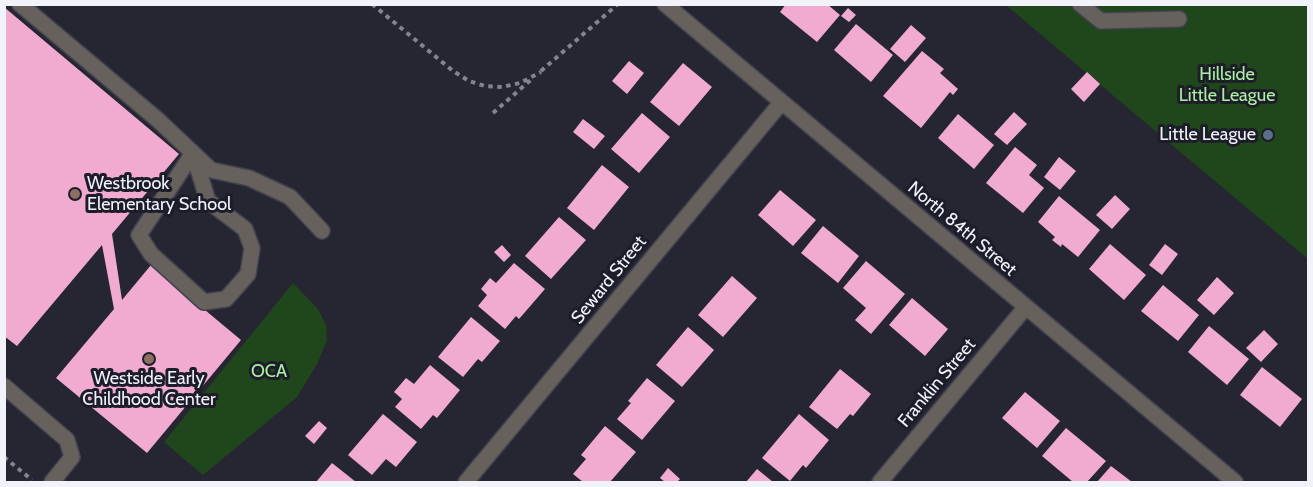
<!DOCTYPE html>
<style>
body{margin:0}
#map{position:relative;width:1313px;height:487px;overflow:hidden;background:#262632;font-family:Cabin,sans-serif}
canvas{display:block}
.frame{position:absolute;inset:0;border:6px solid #f1f2fa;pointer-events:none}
</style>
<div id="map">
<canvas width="1313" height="487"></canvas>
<div class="frame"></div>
</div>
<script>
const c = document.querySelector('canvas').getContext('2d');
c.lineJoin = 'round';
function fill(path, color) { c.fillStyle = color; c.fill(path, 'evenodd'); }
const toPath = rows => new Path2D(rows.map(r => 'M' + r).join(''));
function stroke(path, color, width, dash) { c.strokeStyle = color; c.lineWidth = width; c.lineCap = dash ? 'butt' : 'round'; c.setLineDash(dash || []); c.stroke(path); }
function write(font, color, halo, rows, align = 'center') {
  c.font = font + ' Cabin,sans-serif'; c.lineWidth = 6; c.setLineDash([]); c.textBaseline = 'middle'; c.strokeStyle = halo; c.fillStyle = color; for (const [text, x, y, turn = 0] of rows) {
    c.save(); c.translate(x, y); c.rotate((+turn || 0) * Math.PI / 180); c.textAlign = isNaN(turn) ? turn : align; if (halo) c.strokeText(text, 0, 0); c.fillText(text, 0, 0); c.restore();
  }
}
fill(toPath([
 [1006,5,1308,5,1308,259,1122,103],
 [293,283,318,309,326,325,327,340,317,364,297,397,203,475,164,442]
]), '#20461c');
fill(toPath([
 [786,4,827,4,840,15,817,42,780,12],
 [4,7,179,154,112,234,122,300,151,265,241,340,147,453,56,378,114,309,102,245,17,346,4,336],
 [848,8,856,15,849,22,841,16],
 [856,24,893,55,871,82,834,50],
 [911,25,926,38,905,62,890,49],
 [922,51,944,69,940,73,958,89,953,95,950,92,921,128,883,96],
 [629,61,644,73,627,94,612,81],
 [683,63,712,87,679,126,650,102],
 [1087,72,1100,84,1084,102,1071,89],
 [1014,112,1027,124,1007,145,994,134],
 [642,113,670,137,639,173,611,149],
 [958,114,994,145,974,169,938,138],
 [583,119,605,136,594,149,573,132],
 [1015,147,1037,165,1029,175,1044,188,1023,213,986,183],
 [1059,157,1076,171,1060,190,1044,177],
 [602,165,629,187,594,230,567,208],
 [780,190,816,220,793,246,758,215],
 [1115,195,1130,209,1112,229,1096,215],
 [1059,196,1100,230,1078,257,1062,244,1061,247,1052,240,1055,237,1038,222],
 [559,217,586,240,551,279,525,256],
 [823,226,859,256,838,283,801,253],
 [1110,244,1146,275,1124,300,1089,269],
 [1165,244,1178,254,1162,275,1149,265],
 [502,245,511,255,504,262,494,252],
 [866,261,905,294,871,334,855,320,866,308,843,288],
 [514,263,545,289,519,319,516,316,505,329,478,306,487,295,481,289,490,278,496,283],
 [732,276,757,298,723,337,698,315],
 [1217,277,1234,293,1214,315,1197,300],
 [1163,285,1199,315,1178,341,1141,311],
 [912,298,948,329,925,356,889,325],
 [471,317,500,341,482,362,478,359,463,377,438,357],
 [1209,326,1249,359,1227,385,1188,352],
 [688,327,714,350,682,387,656,365],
 [1264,330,1278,344,1261,362,1246,348],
 [430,365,460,390,437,418,433,415,421,429,395,407,402,399,394,392,406,378,414,384],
 [1262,367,1302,399,1280,427,1240,395],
 [840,369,871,394,853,416,850,414,837,429,809,407],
 [647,378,675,401,642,440,617,419,631,403,628,401],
 [1025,392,1060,421,1037,448,1002,418],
 [383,414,417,442,396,467,386,459,372,475,348,455],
 [799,414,829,440,806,468,803,465,790,481,762,458],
 [319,421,327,428,314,444,305,436],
 [605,426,636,452,610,482,583,482,573,474,586,459,581,455],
 [1066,428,1106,461,1087,482,1073,482,1042,456],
 [332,463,356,482,316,482],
 [1111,466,1132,482,1097,482],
 [668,468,680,479,677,482,665,482,660,478],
 [757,469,773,482,746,482]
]), '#f1abd0');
const minor = toPath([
 [20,4,158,120,211,170,249,178,290,197,322,231],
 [665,4,1235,482],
 [1080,4,1101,21,1179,19],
 [193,153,208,201,245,229,252,248,248,274,226,299,204,302,151,254,139,235,193,153],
 [4,386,67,440,72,457,52,482],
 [466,482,781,103],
 [880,482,1025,308]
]);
stroke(minor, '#42434e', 18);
stroke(toPath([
 [372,4,453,71,469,81,485,86,502,87,520,83,541,72],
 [541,71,618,4],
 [493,113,533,78],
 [4,457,32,480]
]), '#83848e', 4, [4.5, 4.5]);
stroke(minor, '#67615d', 15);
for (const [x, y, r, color] of [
 [1268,135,6,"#5c6f8a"],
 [75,194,6,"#8d6e63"],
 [149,359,6,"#8d6e63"]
]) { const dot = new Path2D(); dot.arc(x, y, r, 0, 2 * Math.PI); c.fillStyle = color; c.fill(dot); stroke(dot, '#1c1d28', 2); }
write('18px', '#acefa2', '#1c1d28', [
 ["Hillside",1227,75],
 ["Little League",1227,96],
 ["OCA",269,372]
]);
write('18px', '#f1f2fa', '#1c1d28', [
 ["Little League",1256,135],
 ["Westbrook",87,184,"left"],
 ["Elementary School",87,205,"left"],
 ["Westside Early",149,379,"center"],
 ["Childhood Center",149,400,"center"]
], 'right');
write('18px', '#f1f2fa', '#1c1d28', [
 ["North 84th Street",962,229,40],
 ["Seward Street",609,280,-51],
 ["Franklin Street",937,383,-50]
]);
</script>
